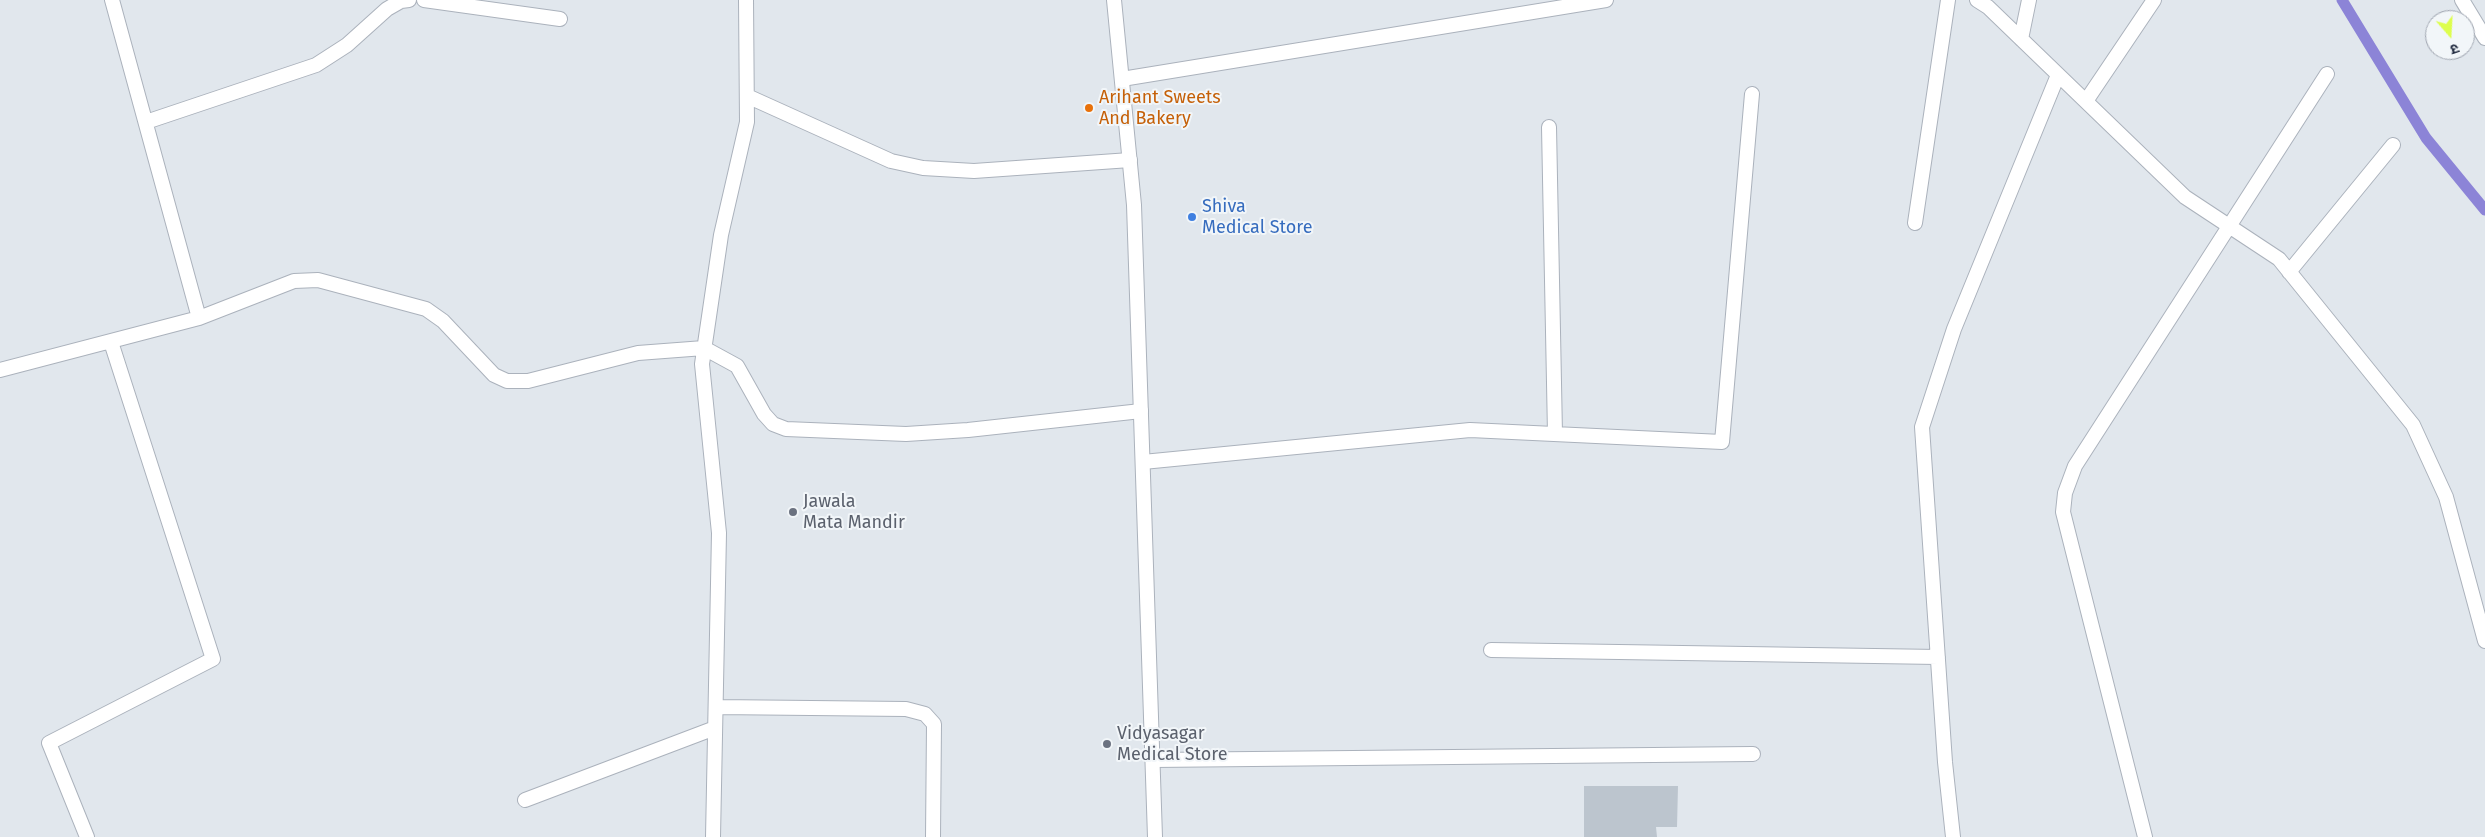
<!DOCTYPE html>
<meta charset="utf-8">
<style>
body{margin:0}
#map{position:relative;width:2485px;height:837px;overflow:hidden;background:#e1e7ed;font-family:"Fira Sans","Noto Sans Devanagari",sans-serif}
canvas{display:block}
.north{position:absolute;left:2425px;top:10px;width:50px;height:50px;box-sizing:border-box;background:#f2f6f9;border:1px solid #9ea4af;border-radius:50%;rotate:161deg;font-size:14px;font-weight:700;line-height:20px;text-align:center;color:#202a3f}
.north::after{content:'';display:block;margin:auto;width:18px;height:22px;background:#ddfe4e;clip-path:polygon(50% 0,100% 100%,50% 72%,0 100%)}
</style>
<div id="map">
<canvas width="2485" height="837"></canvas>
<div class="north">उ</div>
</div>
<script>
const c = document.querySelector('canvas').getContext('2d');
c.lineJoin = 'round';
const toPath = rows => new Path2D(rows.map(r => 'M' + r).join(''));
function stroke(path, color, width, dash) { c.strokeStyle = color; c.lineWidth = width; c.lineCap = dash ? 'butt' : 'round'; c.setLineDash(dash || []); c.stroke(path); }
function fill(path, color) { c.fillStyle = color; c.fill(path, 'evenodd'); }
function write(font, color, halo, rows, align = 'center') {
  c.font = font + ' "Fira Sans",sans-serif'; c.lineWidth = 4; c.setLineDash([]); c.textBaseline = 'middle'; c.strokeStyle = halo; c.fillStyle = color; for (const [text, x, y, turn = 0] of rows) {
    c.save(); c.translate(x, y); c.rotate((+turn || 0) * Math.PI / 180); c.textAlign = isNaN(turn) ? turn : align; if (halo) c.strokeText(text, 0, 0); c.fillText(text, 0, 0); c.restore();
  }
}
stroke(toPath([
 [2342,0,2426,138,2485,210]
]), '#8c84d7', 11);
fill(toPath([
 [1584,786,1678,786,1677,827,1656,827,1657,837,1584,837]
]), '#bcc5ce');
const minor = toPath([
 [112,0,199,318],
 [424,0,560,19],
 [1977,0,1988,7,2185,197,2279,259,2413,425,2446,497,2485,641],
 [2462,0,2485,38],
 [2021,39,2029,0],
 [1122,79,1606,0],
 [747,96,891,161,923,168,974,171,1130,160],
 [2086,101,2154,0],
 [146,122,316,65,347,45,387,9,401,1,409,0],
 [1549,127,1555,434],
 [1915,223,1948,0],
 [2289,272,2393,145],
 [0,370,199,318,294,281,318,280,426,309,443,321,494,375,507,381,528,381,638,353,704,348,737,366,764,414,773,424,786,429,906,434,968,430,1141,411],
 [1143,462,1470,430,1722,442,1752,94],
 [1491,650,1938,657],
 [716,707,906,709,925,714,934,724,933,837],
 [1153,760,1753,754],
 [525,800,715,728],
 [87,837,49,743,213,659,111,342],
 [713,837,719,533,702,364,721,235,747,122,746,0],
 [1953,837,1945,762,1922,427,1954,329,2058,75],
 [2145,837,2063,512,2065,493,2075,466,2327,74]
]);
const tertiary = toPath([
 [1114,0,1134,205,1155,837]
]);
stroke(minor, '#abb2bc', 16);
stroke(tertiary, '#abb2bc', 16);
stroke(minor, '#fff', 14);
stroke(tertiary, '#fff', 14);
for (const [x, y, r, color] of [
 [1089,108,5,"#e8710a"],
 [1192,217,5,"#3f7fe0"],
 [793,512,5,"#6b7280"],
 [1107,744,5,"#6b7280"]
]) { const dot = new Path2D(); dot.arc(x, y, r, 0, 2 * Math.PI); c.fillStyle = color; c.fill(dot); stroke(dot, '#f2f6f9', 2); }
write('18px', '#c56008', '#f2f6f9', [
 ["Arihant Sweets",1099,98],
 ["And Bakery",1099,119]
], 'left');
write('18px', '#366cbe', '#f2f6f9', [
 ["Shiva",1202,207],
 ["Medical Store",1202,228]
], 'left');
write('18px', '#5b616d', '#f2f6f9', [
 ["Jawala",803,502],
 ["Mata Mandir",803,523],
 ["Vidyasagar",1117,734],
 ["Medical Store",1117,755]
], 'left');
</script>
